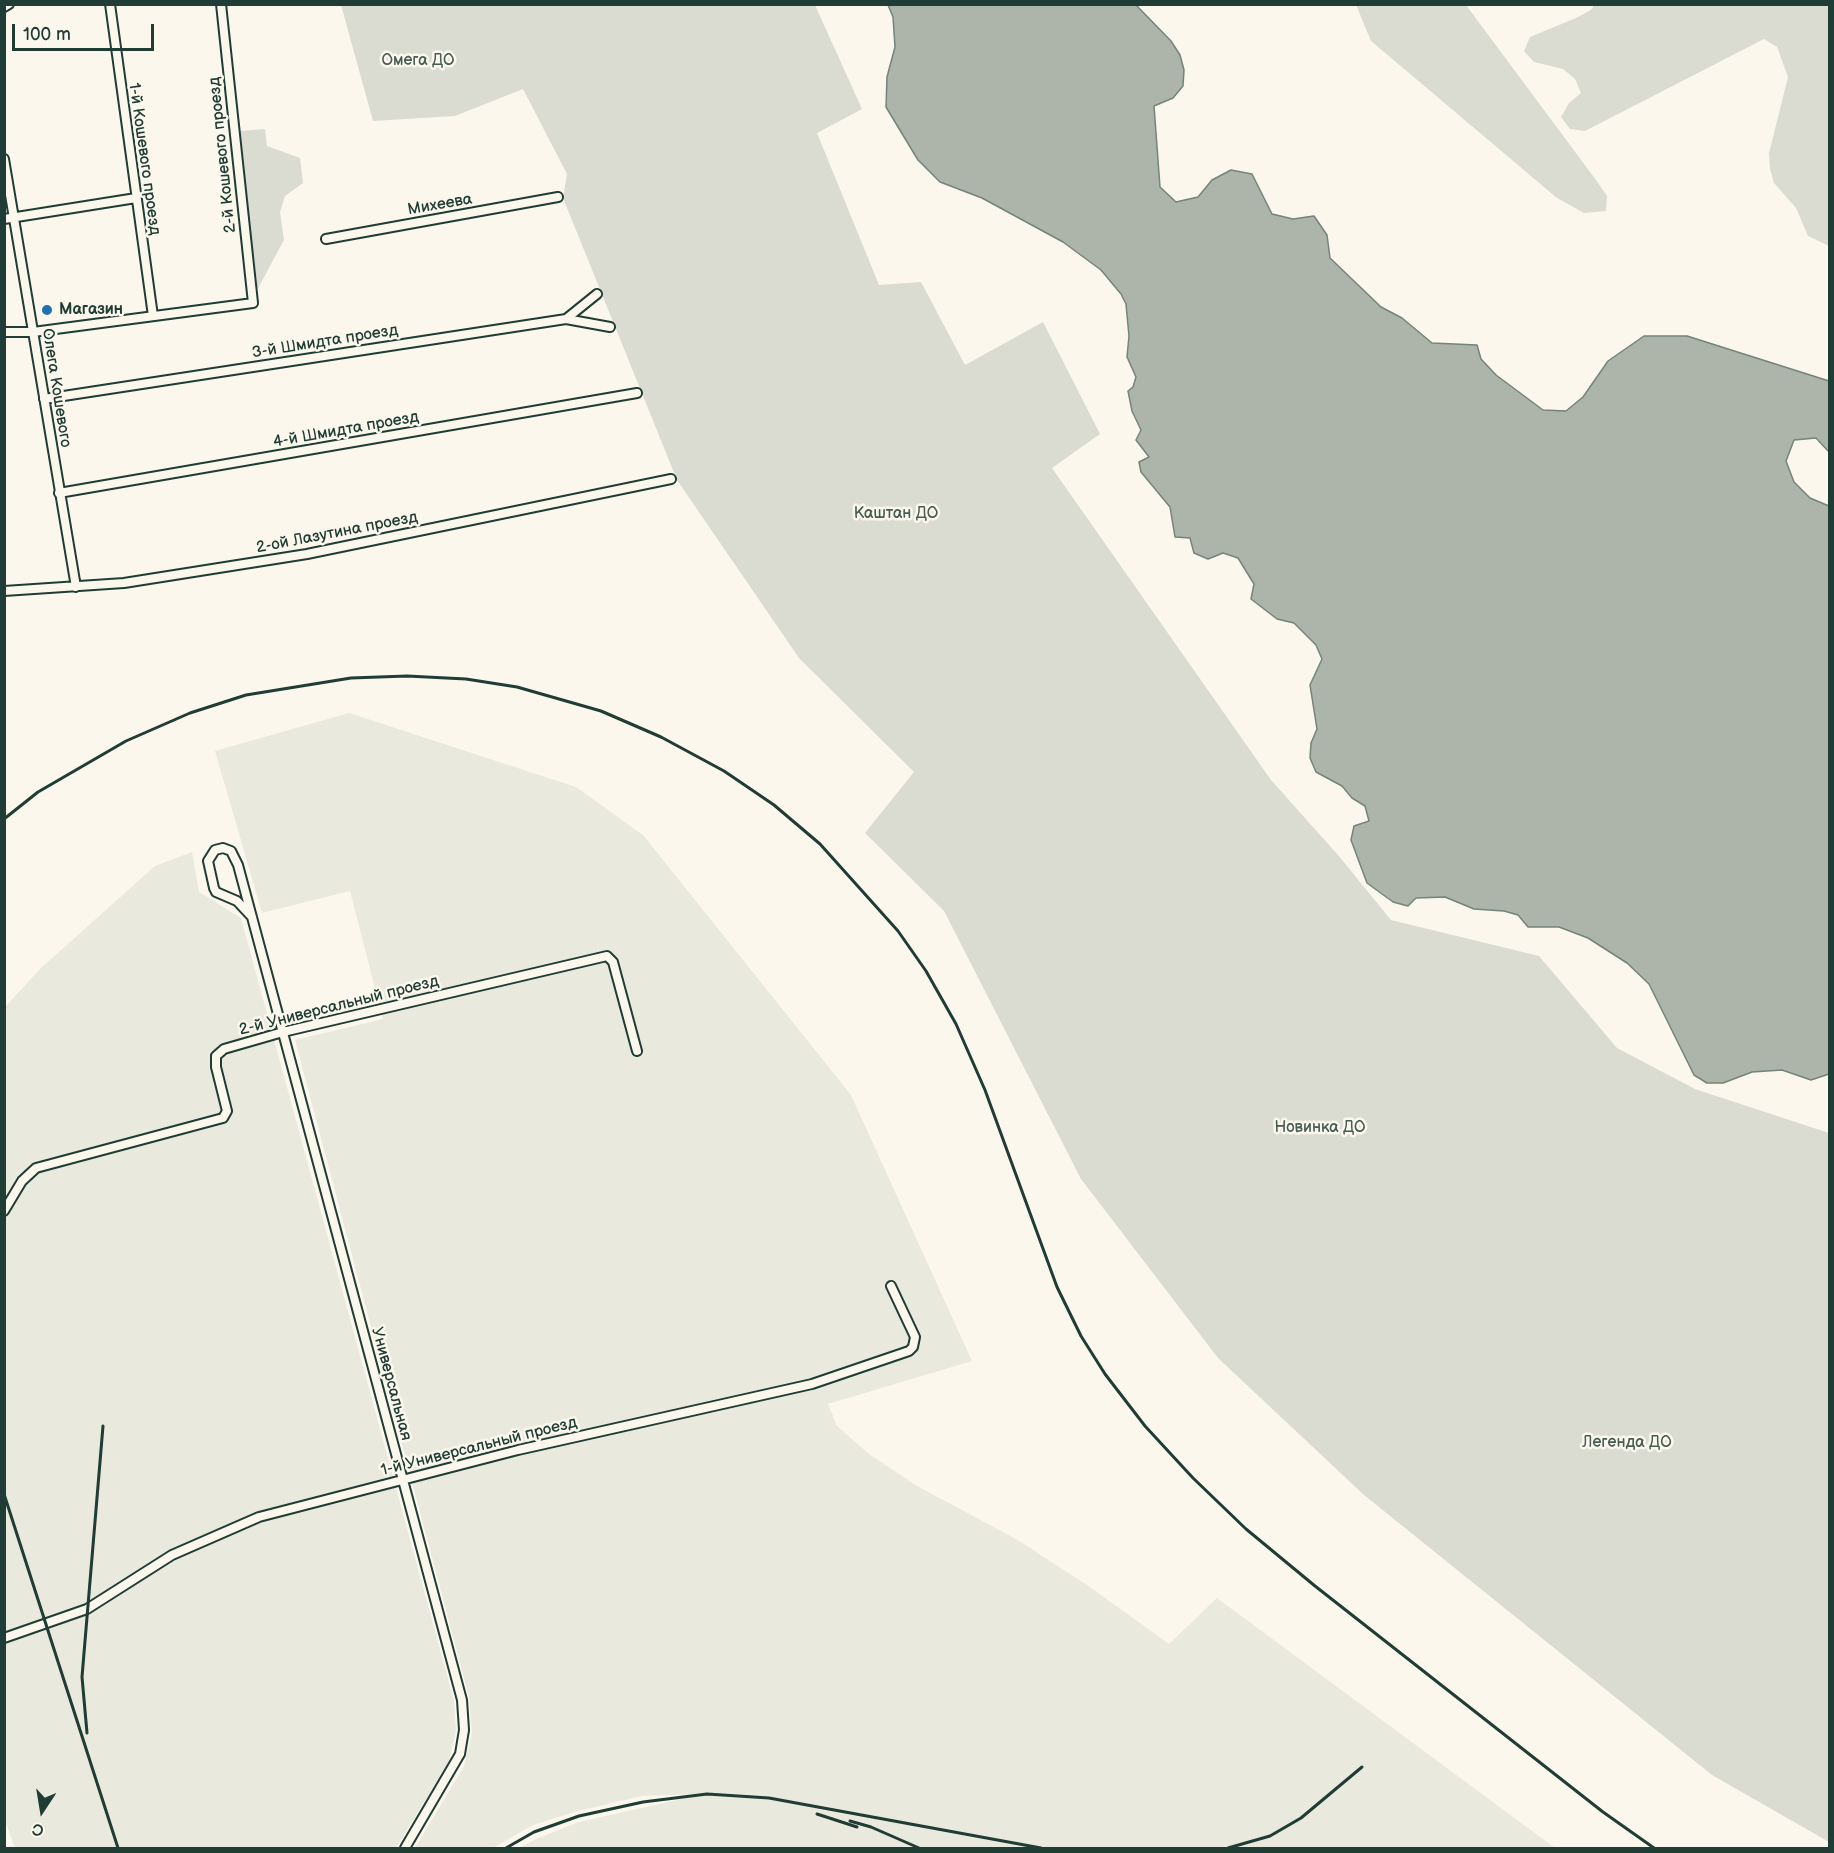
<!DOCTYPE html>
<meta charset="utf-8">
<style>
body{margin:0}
#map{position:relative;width:1834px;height:1853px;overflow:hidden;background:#fbf7ec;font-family:"Balsamiq Sans",sans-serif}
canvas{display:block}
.frame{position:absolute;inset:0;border:6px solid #1f3d34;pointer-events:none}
.north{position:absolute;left:12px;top:1781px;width:60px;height:60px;-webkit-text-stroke:4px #fbf7ec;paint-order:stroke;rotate:192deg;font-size:16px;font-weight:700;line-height:24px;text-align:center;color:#1f3d34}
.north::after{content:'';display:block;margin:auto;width:21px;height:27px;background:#1f3d34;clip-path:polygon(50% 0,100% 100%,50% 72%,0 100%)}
.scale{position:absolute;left:12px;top:24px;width:142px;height:27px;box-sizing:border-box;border:3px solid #1f3d34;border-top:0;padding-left:8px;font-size:18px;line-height:21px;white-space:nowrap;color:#1f3d34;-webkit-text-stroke:4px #fbf7ec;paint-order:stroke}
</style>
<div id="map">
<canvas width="1834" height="1853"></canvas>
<div class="frame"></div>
<div class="north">С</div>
<div class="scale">100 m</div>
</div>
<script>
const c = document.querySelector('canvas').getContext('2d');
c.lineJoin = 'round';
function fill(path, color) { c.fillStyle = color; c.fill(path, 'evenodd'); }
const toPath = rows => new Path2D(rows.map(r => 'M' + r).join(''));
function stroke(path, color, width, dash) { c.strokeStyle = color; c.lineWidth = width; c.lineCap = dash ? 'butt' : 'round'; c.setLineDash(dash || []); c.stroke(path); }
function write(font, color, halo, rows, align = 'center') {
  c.font = font + ' "Balsamiq Sans",sans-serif'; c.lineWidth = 5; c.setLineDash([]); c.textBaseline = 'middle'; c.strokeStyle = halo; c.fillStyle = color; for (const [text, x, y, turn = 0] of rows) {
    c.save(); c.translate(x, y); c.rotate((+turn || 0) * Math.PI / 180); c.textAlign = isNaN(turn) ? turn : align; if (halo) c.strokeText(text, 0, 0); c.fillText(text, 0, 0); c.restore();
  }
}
fill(toPath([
 [349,713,576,787,643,835,851,1095,972,1361,828,1404,837,1426,869,1454,917,1486,1016,1539,1087,1585,1169,1644,1217,1598,1555,1848,519,1848,536,1839,579,1822,704,1794,642,1796,578,1811,533,1825,493,1848,415,1848,464,1766,472,1733,469,1697,295,1040,383,1019,350,891,262,913,215,751],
 [192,852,199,892,241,918,454,1701,456,1731,449,1761,396,1848,15,1848,4,1817,4,1008,41,968,155,866]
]), '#eae9de');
fill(toPath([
 [341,5,815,5,862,109,817,133,879,285,921,282,965,365,1043,322,1100,434,1052,468,1271,780,1338,855,1391,920,1539,956,1617,1048,1695,1089,1829,1133,1829,1842,1712,1775,1364,1495,1218,1358,1081,1179,944,911,865,833,914,772,799,658,677,480,563,198,567,174,523,89,455,116,373,121],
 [1356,5,1466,5,1596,180,1607,196,1606,211,1584,213,1557,198,1371,41],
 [1594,5,1829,5,1829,246,1808,236,1796,208,1774,183,1770,169,1769,153,1788,77,1777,47,1764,39,1585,131,1570,129,1561,117,1569,103,1581,93,1575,79,1563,69,1534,62,1524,51,1530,37,1576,18,1591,10],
 [265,129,267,146,300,158,303,183,285,196,280,212,284,240,256,292,239,131]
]), '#dbdcd1');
const water = toPath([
 [888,5,1136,5,1171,41,1180,55,1184,70,1183,86,1173,98,1154,106,1160,187,1176,202,1198,197,1212,180,1231,170,1252,174,1272,214,1293,219,1314,216,1327,235,1330,258,1381,307,1402,318,1432,343,1477,345,1481,359,1496,375,1543,410,1566,411,1583,397,1608,361,1644,336,1687,336,1829,381,1829,452,1816,438,1794,440,1786,461,1794,482,1810,498,1829,506,1829,1074,1811,1080,1782,1070,1752,1072,1723,1083,1707,1083,1694,1075,1649,984,1627,963,1588,938,1559,927,1528,927,1518,915,1504,911,1474,909,1445,897,1416,898,1408,906,1393,902,1367,883,1351,840,1354,826,1369,821,1365,806,1352,798,1342,786,1316,772,1310,758,1311,743,1317,729,1310,685,1322,659,1316,645,1294,623,1277,619,1251,599,1254,584,1238,558,1223,553,1208,559,1194,553,1190,538,1175,537,1170,507,1141,472,1139,462,1149,457,1136,440,1141,430,1132,411,1128,391,1133,387,1136,377,1127,357,1129,336,1126,304,1121,294,1101,270,1063,242,982,198,940,182,918,160,886,107,887,77,895,47,893,17,888,5]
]);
fill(water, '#adb4aa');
stroke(water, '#74847b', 1.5);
const street = toPath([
 [110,4,153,316],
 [4,7,9,4],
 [4,159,76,587],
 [4,219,136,198],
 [326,239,558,197],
 [566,319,597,294],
 [4,332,33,332,253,303,221,4],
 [44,399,566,319,610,327],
 [59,493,637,393],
 [4,591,124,583,307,554,671,479],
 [252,917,237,901,216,892,214,888,208,861,215,850,223,848,231,851,238,865,462,1700,464,1730,460,1754,405,1848],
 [4,1211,22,1181,36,1168,223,1118,227,1111,216,1067,216,1056,224,1049,283,1032,607,956,613,962,637,1051],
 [4,1638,87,1609,172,1555,259,1517,518,1450,812,1384,909,1351,913,1347,915,1337,891,1286]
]);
stroke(street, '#1f3d34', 12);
stroke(street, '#fbf7ec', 8);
stroke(toPath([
 [4,819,38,792,126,741,190,713,246,695,351,678,407,676,466,679,517,687,601,711,661,737,724,771,774,805,820,844,898,931,926,971,956,1024,985,1090,1057,1287,1081,1336,1105,1374,1145,1426,1193,1478,1246,1529,1315,1586,1603,1812,1654,1848],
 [4,1494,118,1848],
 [87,1733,82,1677,103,1426],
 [817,1814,857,1827],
 [850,1821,871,1827,919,1848],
 [506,1848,534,1832,579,1816,643,1802,707,1794,769,1798,1041,1848],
 [1228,1848,1270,1836,1301,1818,1362,1767]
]), '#1f3d34', 3);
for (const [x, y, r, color] of [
 [47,310,6,"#1f6fb2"]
]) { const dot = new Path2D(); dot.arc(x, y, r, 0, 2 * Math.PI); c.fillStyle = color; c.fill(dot); stroke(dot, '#fbf7ec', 2); }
write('16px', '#455d53', '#fbf7ec', [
 ["Омега ДО",418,61],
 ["Каштан ДО",896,514],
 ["Новинка ДО",1320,1128],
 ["Легенда ДО",1627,1443]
]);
write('16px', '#1f3d34', '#fbf7ec', [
 ["2-й Кошевого проезд",223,155,-96],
 ["1-й Кошевого проезд",144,159,82],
 ["Михеева",440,205,-10],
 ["3-й Шмидта проезд",325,342,-9],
 ["Олега Кошевого",56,388,81],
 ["4-й Шмидта проезд",346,430,-10],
 ["2-ой Лазутина проезд",337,533,-11],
 ["2-й Универсальный проезд",339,1006,-14],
 ["Универсальная",391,1384,75],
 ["1-й Универсальный проезд",479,1447,-14]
]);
write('bold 16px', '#1f3d34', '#fbf7ec', [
 ["Магазин",59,310]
], 'left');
</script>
